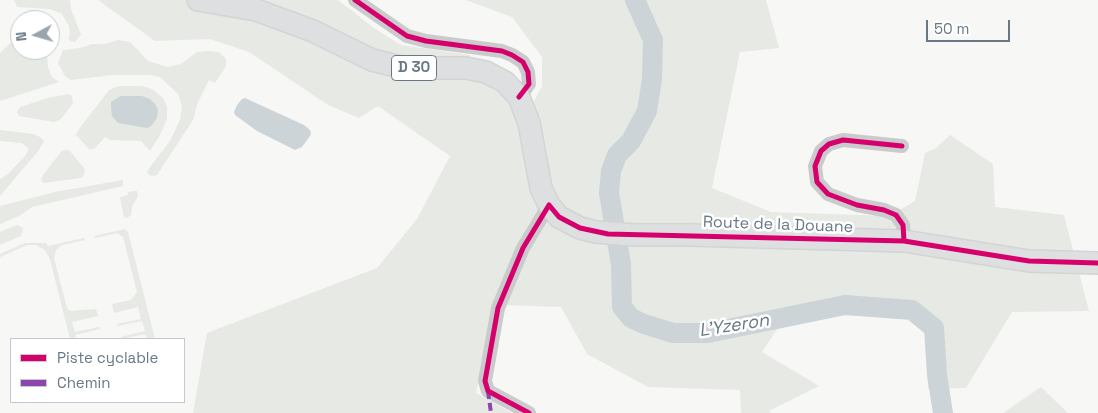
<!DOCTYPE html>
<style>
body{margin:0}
#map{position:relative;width:1098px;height:413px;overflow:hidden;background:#f7f7f6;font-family:"Space Grotesk",sans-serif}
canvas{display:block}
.legend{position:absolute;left:10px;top:338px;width:175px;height:65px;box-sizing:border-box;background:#fff;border:1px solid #c3c9ce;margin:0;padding:6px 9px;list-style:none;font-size:15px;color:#687885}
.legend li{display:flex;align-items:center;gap:10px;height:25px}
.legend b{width:25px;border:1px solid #c3c9ce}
.north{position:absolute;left:10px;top:10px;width:50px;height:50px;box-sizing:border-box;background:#fff;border:1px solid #c3c9ce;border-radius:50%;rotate:264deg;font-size:14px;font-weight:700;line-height:20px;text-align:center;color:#687885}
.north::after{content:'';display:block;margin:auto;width:18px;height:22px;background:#9aa4ad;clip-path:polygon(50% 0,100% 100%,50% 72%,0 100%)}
.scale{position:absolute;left:926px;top:20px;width:84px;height:22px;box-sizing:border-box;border:2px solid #687885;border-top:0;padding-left:6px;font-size:15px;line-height:18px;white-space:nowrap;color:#687885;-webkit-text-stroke:4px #fff;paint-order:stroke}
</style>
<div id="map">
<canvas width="1098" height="413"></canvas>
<ul class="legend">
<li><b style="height:6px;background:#d6006c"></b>Piste cyclable</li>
<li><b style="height:6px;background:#8e44ad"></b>Chemin</li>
</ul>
<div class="north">N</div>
<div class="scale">50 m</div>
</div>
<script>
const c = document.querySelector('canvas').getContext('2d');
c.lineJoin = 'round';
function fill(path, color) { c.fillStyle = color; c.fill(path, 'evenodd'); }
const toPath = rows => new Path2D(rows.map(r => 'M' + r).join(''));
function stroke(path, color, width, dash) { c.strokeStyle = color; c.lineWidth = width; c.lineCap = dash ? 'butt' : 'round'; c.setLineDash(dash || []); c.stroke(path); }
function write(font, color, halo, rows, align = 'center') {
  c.font = font + ' "Space Grotesk",sans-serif'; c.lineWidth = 5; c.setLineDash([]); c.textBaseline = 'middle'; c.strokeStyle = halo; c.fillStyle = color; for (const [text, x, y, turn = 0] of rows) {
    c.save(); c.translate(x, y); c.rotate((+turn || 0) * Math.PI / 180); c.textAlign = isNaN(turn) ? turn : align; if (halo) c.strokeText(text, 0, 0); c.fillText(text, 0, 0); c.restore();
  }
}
fill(toPath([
 [14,0,70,0,71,9,81,35,75,42,70,41,68,38,70,34,69,26,62,14,50,9,17,7],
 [98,0,338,0,374,28,401,45,470,55,467,75,496,87,515,110,542,213,494,304,476,393,512,413,193,413,207,333,377,268,417,219,450,156,378,106,359,118,328,105,249,52,210,39,155,41],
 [466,0,766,0,779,48,740,52,712,188,771,212,889,216,915,201,925,153,936,148,950,135,993,164,995,207,1064,215,1089,311,1012,312,966,388,928,389,929,331,910,315,849,310,782,322,762,352,819,386,769,411,771,413,741,413,740,390,648,387,587,354,561,307,506,305,526,248,545,216,547,178,534,101,542,86,542,57,512,17],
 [118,40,130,42,148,61,168,67,181,64,197,52,207,51,219,52,226,59,226,66,215,83,209,80,198,102,193,120,157,175,153,176,149,175,147,172,150,167,170,141,180,120,182,106,178,94,160,77,150,75,112,75,71,80,65,76,58,63,63,50,80,48,92,44,105,44],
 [15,42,20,42,20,50,33,50,39,54,47,54,48,67,52,77,59,82,0,101,0,53,9,44],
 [119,86,142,86,152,89,163,98,167,107,167,119,160,135,150,151,141,141,110,140,105,137,95,148,90,150,76,135,79,129,109,90],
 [69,94,72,96,73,103,61,119,54,122,19,116,17,112,20,107,48,98],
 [0,130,34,134,40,137,44,141,39,150,0,196,0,179,8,174,25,156,29,149,22,143,0,141],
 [64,150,69,150,84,168,85,173,81,178,43,183,41,180,43,175,61,152],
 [123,180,123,186,32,207,21,215,0,224,0,206,55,192],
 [137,191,138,196,132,207,131,215,127,218,124,217,120,197,128,195,128,192],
 [17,225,23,228,21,236,0,245,0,232],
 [125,229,128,232,155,339,147,339,145,334,121,339,121,337,145,331,142,321,118,326,117,324,141,319,138,307,114,313,112,304,131,300,137,292,123,237,117,233,95,238,94,236],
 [84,238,85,240,62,245,56,250,54,258,67,308,70,311,96,309,98,316,72,322,75,332,100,327,100,329,75,335,76,339,70,339,50,259,45,250,36,245,27,245,0,257,0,254,25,243,46,243,48,246],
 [1041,387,1068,413,1003,413]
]), '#e6e9e4');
fill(toPath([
 [121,96,142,96,150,99,155,104,158,110,157,118,151,126,147,128,118,123,112,116,111,108,111,102],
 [245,98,304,125,310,130,311,133,310,136,302,147,295,150,257,131,235,115,234,112,237,105,242,99]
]), '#cdd4d7');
stroke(toPath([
 [635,0,653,40,652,79,647,111,631,141,617,155,611,171,609,193,621,265,622,307,631,318,644,324,673,333,708,333,845,305,912,310,934,328,937,375,943,413]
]), '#cdd4d7', 20);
const primary = toPath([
 [198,0,256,10,313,31,372,60,405,68,466,68,486,72,505,82,519,97,529,123,541,188,549,205,559,217,580,228,596,232,634,235,692,235,904,241,1029,261,1098,263]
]);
stroke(primary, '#d3d4d4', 24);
stroke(toPath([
 [355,0,407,36,426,41,502,51,512,55,523,62,528,72,529,84,519,97],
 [902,146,843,140,829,144,821,151,815,166,817,182,828,194,857,205,884,210,896,215,903,225,904,241],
 [529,413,488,391,485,381,498,308,523,248,549,205]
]), '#cacbcc', 14);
stroke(primary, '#dedfe0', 21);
stroke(toPath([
 [488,391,491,413]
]), '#8e44ad', 4, [8, 4]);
stroke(toPath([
 [355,0,407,36,426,41,502,51,512,55,523,62,528,72,529,84,519,97],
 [902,146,843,140,829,144,821,151,815,166,817,182,828,194,857,205,884,210,896,215,903,225,904,241],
 [529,413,488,391,485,381,498,308,523,248,549,205,559,217,580,228,608,234,904,241,1029,261,1098,263]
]), '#d6006c', 5);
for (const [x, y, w] of [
 [414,68,45]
]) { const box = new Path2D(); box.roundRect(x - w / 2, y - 12.5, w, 25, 4); c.fillStyle = '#fff'; c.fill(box); stroke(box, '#687885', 1); }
write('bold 15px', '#687885', null, [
 ["D 30",414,68]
]);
write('16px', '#687885', '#fff', [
 ["Route de la Douane",778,225,2]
]);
write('italic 18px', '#647981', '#fff', [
 ["L'Yzeron",734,326,-9]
]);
</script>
